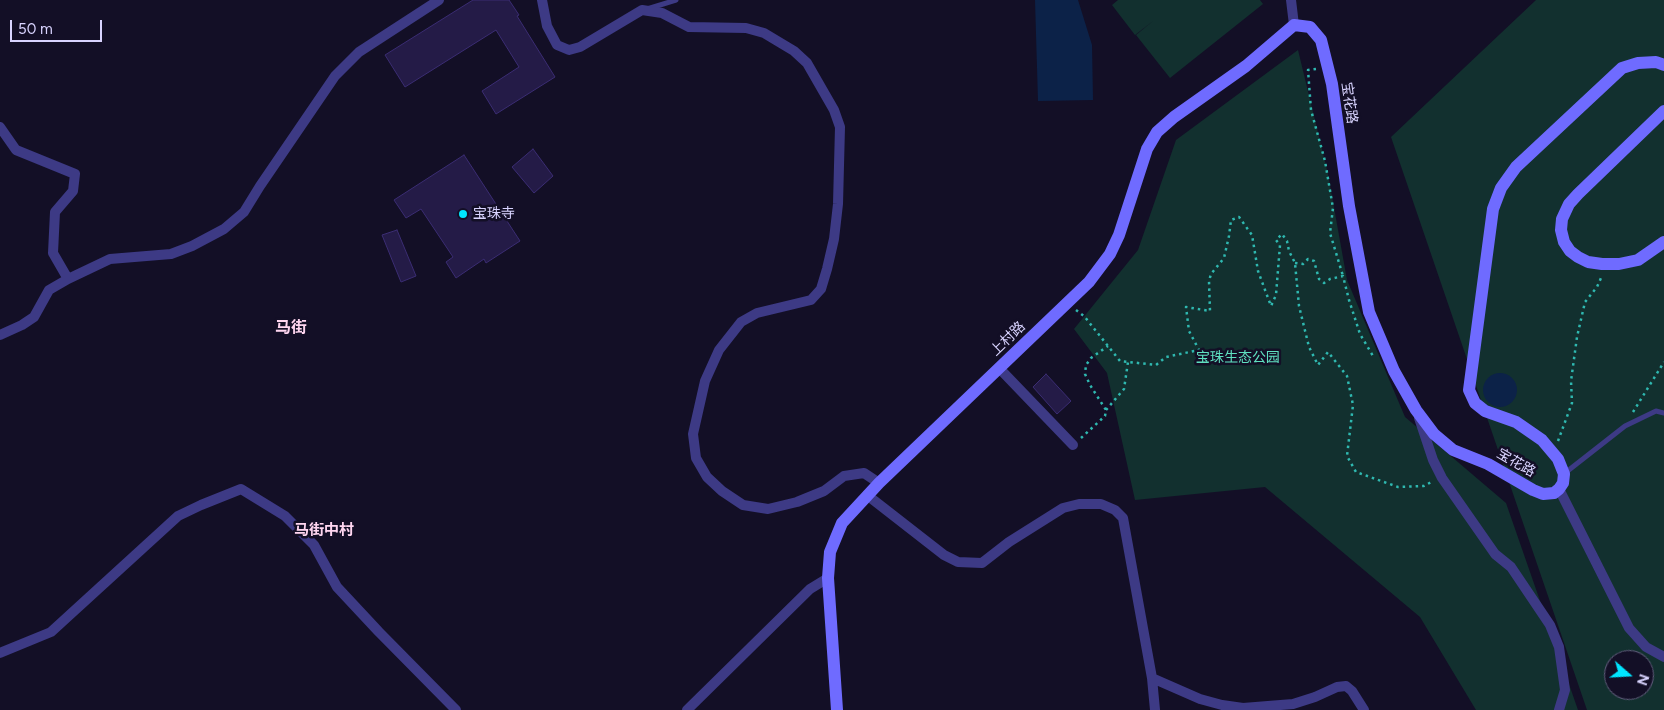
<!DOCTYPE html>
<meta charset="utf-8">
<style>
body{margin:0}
#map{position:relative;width:1664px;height:710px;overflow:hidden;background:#130f26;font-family:Figtree,sans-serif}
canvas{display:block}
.north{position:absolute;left:1604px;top:650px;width:50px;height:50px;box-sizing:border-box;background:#130f26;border:1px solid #625e7d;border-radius:50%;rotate:109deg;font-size:14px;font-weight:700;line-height:20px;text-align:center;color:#d9d4ff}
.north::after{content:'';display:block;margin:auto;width:18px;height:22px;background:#00e5ff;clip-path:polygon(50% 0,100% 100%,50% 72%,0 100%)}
.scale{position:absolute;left:10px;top:20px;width:92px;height:22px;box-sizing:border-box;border:2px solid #d9d4ff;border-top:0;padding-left:6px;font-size:15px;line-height:18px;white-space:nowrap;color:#d9d4ff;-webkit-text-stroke:4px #130f26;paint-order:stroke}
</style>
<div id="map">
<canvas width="1664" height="710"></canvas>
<div class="north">N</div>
<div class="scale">50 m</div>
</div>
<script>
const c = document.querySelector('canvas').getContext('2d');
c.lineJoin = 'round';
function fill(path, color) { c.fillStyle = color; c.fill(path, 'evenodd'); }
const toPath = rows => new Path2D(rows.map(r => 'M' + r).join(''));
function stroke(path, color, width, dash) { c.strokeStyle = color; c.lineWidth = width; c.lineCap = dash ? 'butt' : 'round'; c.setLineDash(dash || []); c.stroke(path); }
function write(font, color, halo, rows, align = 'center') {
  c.font = font + ' Figtree,"Noto Sans SC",sans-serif'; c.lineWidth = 5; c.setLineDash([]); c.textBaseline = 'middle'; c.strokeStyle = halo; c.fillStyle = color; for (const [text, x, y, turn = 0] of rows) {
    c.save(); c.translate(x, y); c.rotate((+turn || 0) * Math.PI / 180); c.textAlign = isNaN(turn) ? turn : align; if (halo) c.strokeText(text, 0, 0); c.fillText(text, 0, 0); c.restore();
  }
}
fill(toPath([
 [1118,0,1260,0,1263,4,1170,78,1136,35,1153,21,1135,35,1112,5],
 [1536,0,1664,0,1664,710,1587,710,1391,137],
 [1614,660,1644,660,1644,690,1614,690],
 [1298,50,1328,174,1347,280,1405,417,1506,503,1578,710,1476,710,1420,617,1265,487,1135,500,1107,373,1074,329,1138,250,1176,140]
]), '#12302f');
fill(toPath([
 [1035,0,1078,0,1092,45,1093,100,1038,101],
 '1483 390a17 17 0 1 1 34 0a17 17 0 1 1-34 0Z'
]), '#0c2248');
const building = toPath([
 [473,0,509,0,519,15,517,16,555,77,496,114,482,91,519,67,496,30,405,87,385,55,473,0],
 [533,149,553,176,534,193,512,167,533,149],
 [464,155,520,241,486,263,484,259,456,278,446,262,453,257,421,209,406,218,394,200,464,155],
 [397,230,416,276,401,282,382,235,397,230],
 [1046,374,1071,401,1057,414,1033,387,1046,374]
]);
fill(building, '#241b47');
stroke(building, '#3b2d73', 1);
stroke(toPath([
 [1316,69,1308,70,1311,110,1325,161,1333,208,1330,233,1343,276],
 [1295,263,1303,264,1308,259,1314,261,1319,279,1324,283,1330,279,1343,276,1349,300,1360,334,1373,356],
 [1076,310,1084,316,1120,361,1156,365,1166,357,1199,350,1189,331,1186,307,1210,311,1209,281,1211,274,1224,258,1229,236,1231,220,1239,217,1252,235,1258,271,1271,306,1276,295,1280,245,1276,240,1282,234,1287,241,1289,251,1295,263,1299,306,1309,347,1318,365,1328,352,1347,376,1353,405,1347,456,1356,472,1398,487,1424,486,1433,481],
 [1106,410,1124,389,1128,362],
 [1633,412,1664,362],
 [1081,438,1105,416,1106,410,1090,385,1085,374,1086,365,1091,358,1108,346],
 [1558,441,1572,403,1571,381,1577,337,1585,302,1597,287,1601,278,1604,277]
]), '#2fb8b0', 2.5, [2.5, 4]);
stroke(toPath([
 [647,9,676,0],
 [1565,473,1625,426,1656,411,1664,413]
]), '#3d3a85', 5);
stroke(toPath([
 [542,0,547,26,557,45,569,50,580,47,642,10,662,13,689,27,746,28,764,33,794,51,807,63,834,110,840,127,838,204,834,239,827,269,821,289,811,300,757,313,741,322,719,350,705,381,693,434,696,458,707,477,722,491,743,505,768,509,797,502,824,491,844,476,864,473,879,483],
 [1291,0,1294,25],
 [0,127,16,150,75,174,73,191,55,212,53,253,68,279],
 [0,335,22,325,34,317,49,290,68,279,110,259,171,254,192,246,224,229,244,212,260,186,335,76,359,52,439,0],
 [999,368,1073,445],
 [1419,418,1433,460,1442,478,1495,554,1511,567,1550,625,1559,647,1565,690,1559,710],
 [1559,489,1629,628,1646,647,1664,657],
 [867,495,944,555,958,562,982,563,1009,542,1063,508,1079,504,1101,504,1115,510,1123,518,1152,678,1155,710],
 [0,653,51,632,178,516,201,505,241,489,285,516,314,545,337,587,379,632,456,710],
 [1152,678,1200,699,1222,705,1243,708,1293,704,1315,697,1337,687,1346,686,1352,691,1364,710],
 [687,710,810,589,828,578]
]), '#3d3a85', 10);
stroke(toPath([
 [1664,111,1578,194,1569,204,1562,219,1561,230,1564,242,1570,251,1578,257,1588,262,1602,264,1619,264,1638,260,1664,242],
 [837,710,828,578,830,552,842,523,879,483,1089,282,1110,254,1119,235,1147,149,1157,132,1174,117,1246,66,1294,25,1310,27,1321,40,1332,84,1349,206,1369,312,1394,371,1416,410,1434,434,1453,450,1488,464,1533,490,1543,494,1554,493,1559,489,1563,483,1564,474,1558,459,1542,440,1516,422,1485,411,1475,403,1469,390,1493,209,1501,188,1516,167,1622,68,1638,63,1656,62,1664,65]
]), '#6f6bff', 12);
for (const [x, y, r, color] of [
 [463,214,5,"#00e5ff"]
]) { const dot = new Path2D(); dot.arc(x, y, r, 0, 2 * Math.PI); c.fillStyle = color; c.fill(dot); stroke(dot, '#130f26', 2); }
write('14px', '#d9d4ff', '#130f26', [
 ["宝花路",1349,103,82],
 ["上村路",1008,339,-44],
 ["宝花路",1516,463,30]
]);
write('14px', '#d9d4ff', '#130f26', [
 ["宝珠寺",473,214]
], 'left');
write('14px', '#5fe0c0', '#130f26', [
 ["宝珠生态公园",1238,358]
]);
write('bold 15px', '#ffd6f0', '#130f26', [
 ["马街中村",324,531]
]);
write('bold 16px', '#ffd6f0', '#130f26', [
 ["马街",291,328]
]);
</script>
